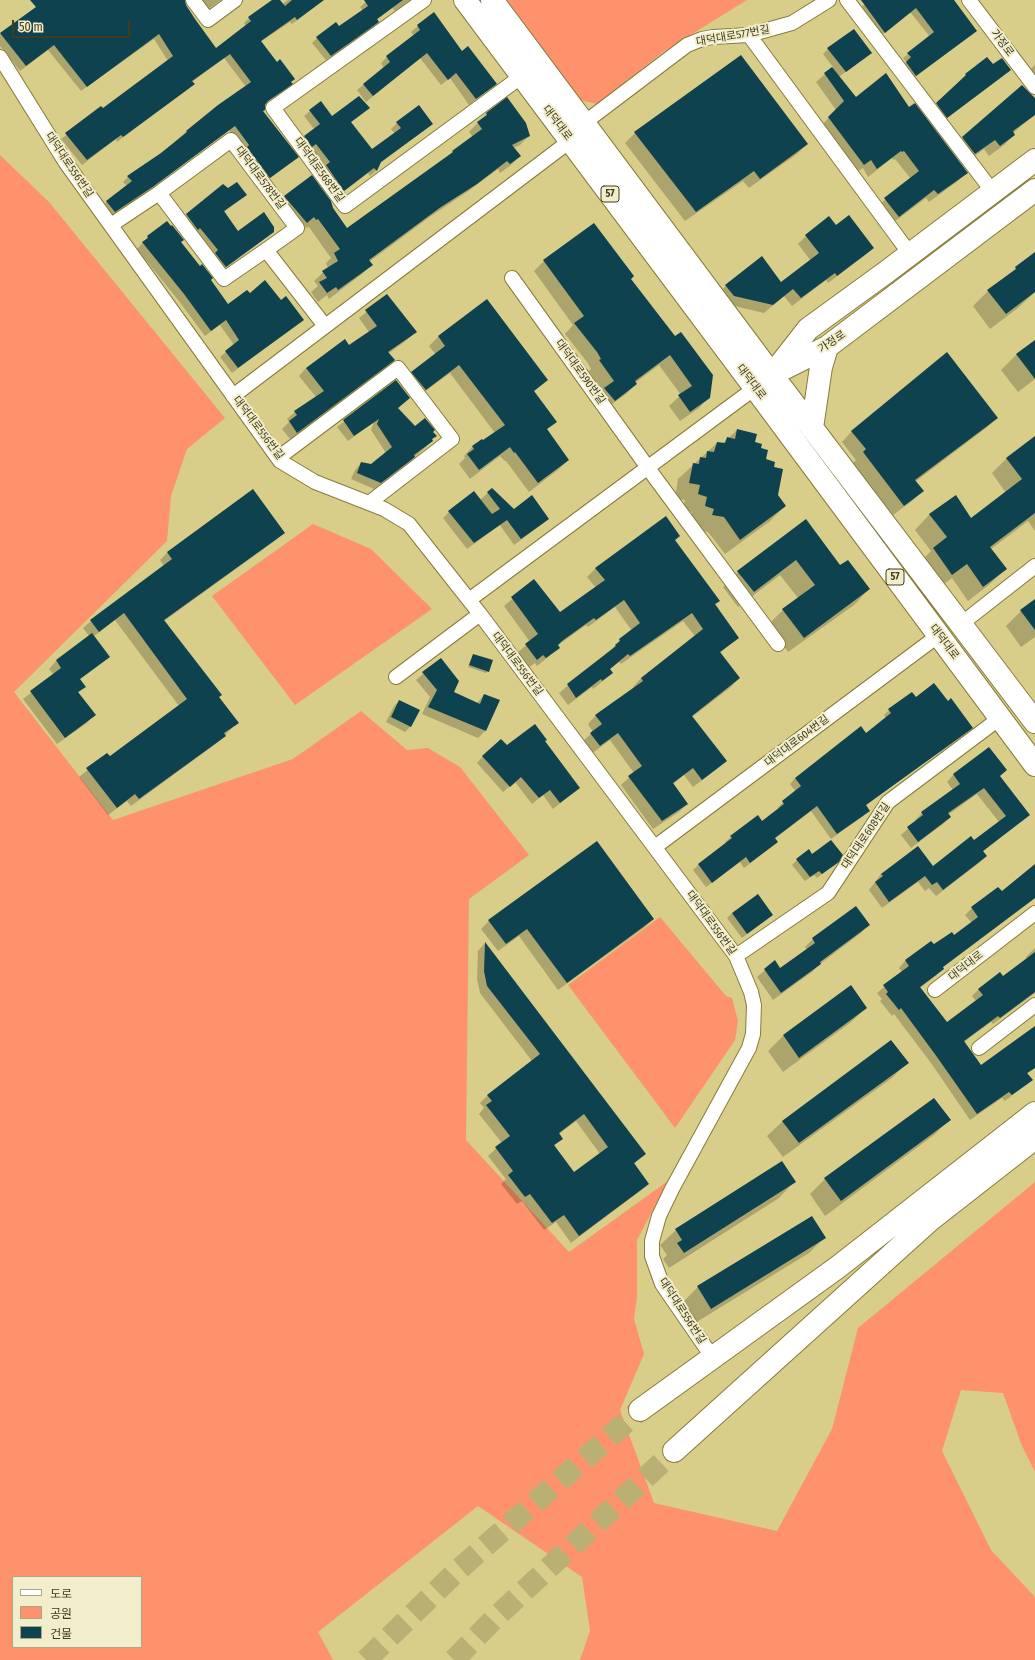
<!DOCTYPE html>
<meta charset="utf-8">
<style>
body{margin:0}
#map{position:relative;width:1035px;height:1660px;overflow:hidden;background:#d8cd89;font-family:"Fira Sans Condensed","Noto Sans KR",sans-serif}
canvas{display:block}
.legend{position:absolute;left:12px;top:1576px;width:130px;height:72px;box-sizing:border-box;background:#f2edcb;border:1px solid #aba687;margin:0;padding:5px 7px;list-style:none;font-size:12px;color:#413c20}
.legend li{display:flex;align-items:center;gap:8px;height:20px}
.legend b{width:20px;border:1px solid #aba687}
.scale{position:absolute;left:12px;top:20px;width:118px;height:18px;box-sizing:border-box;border:2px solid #413c20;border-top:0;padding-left:5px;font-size:12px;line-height:14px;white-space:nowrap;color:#413c20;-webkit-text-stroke:3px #f2edcb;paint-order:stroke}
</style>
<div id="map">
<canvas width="1035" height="1660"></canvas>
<ul class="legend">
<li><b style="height:5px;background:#fff"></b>도로</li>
<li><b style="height:11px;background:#fd926c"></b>공원</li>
<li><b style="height:11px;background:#0f424f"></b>건물</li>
</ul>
<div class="scale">50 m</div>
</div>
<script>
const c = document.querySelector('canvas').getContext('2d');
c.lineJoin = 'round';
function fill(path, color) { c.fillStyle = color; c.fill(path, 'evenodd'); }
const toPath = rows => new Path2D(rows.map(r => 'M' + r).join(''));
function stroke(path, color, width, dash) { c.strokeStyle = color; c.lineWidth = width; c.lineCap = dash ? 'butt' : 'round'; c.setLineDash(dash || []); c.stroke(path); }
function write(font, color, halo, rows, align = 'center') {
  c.font = font + ' "Fira Sans Condensed","Noto Sans KR",sans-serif'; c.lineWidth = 4; c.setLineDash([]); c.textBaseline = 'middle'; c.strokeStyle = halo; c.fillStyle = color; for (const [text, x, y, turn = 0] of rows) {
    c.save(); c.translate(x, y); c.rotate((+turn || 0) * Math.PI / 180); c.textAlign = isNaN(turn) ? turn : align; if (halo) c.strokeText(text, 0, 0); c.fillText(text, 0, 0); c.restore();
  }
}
fill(toPath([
 [507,0,747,0,663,52,597,104,580,100],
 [0,155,49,202,225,418,187,449,171,496,167,541,14,692,113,820,293,759,361,711,407,750,428,748,460,767,529,855,469,899,466,1140,569,1252,668,1181,637,1240,637,1297,634,1319,644,1354,620,1410,654,1503,777,1531,832,1429,858,1328,1035,1182,1035,1472,1022,1446,1003,1393,961,1390,942,1451,991,1550,1035,1597,1035,1660,580,1660,590,1631,582,1577,478,1506,318,1632,333,1660,0,1660],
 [13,1577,141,1577,141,1647,13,1647],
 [313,524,371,549,432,609,295,705,212,596],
 [660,917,726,996,732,998,738,1021,735,1040,675,1128,568,985]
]), '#fd926c');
fill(toPath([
 [47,0,178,0,216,49,246,26,244,23,249,18,274,0,279,0,282,4,288,0,324,0,292,24,290,22,260,42,290,82,286,89,264,104,262,112,297,157,265,182,229,130,148,191,109,217,102,206,127,186,123,182,128,177,161,154,187,131,246,87,224,58,192,82,188,89,117,142,116,139,82,165,61,139,168,61,154,39,81,91,48,50,20,71,0,46,0,34],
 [199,0,221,0,204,12],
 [368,0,410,0,395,11,392,8,377,20,378,21,373,27,326,60,312,43,317,38,339,27,363,11,360,7],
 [870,0,953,0,976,31,911,80,902,68,906,62,903,58,930,37,911,13,908,13,879,37,859,9],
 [418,26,462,52,496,84,469,105,450,78,441,85,420,58,366,102,357,90,384,68,381,63,387,57,414,36,411,32],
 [828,49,870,53,839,77,855,98,909,108,966,172,958,181,929,202,926,198,890,225,876,207,911,179,895,159,893,160,892,158,868,177,863,168,855,173,821,126,836,110,816,82,833,67,823,54],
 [993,65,1004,75,942,122,932,109,962,81,961,80,966,75],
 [1035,65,1035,87,1025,74],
 [1022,86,1035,100,1035,114,1013,133,1014,135,1004,145,989,156,984,149,964,164,952,148],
 [310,111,331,117,363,113,350,123,372,151,395,134,391,129,397,123,432,124,379,164,376,171,370,176,368,173,338,196,299,143,314,129,304,116],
 [486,114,529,136,520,145,513,148,520,156,511,165,500,173,498,169,467,192,431,216,369,262,371,265,362,274,329,299,327,295,318,302,311,292,318,286,314,281,328,268,326,263,331,258,309,227,306,228,305,226,297,231,276,206,285,197,312,177,347,229,444,160,453,152,473,137,469,132],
 [635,133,807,144,797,154,749,188,743,181,685,221,625,143],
 [223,185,228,190,246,195,224,212,238,232,273,232,220,272,181,220],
 [594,224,709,397,699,408,680,421,669,406,681,395,659,365,635,383,636,384,626,394,604,410,595,399,603,391,589,371,591,369,587,362,565,334,573,325,534,271,544,261],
 [806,236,873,248,864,256,828,283,826,280,792,306,784,296,764,313,726,304,717,294,726,286,781,283,811,261,798,244],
 [148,237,180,242,228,305,250,294,280,302,302,320,232,373,220,357,234,345,220,325,205,336,178,300,137,249],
 [1035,253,1035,292,1018,308,990,329,973,306,988,291],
 [387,295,415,332,408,339,388,354,393,360,386,368,290,439,282,429,289,422,287,419,295,412,316,397,299,376,306,368,349,346,369,332,359,318],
 [487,301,546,380,533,392,555,421,546,430,568,460,559,469,529,492,506,461,505,461,500,456,470,479,459,464,465,458,464,456,472,447,495,433,450,373,416,398,403,381,412,372,436,355,429,346,438,337],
 [1035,341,1035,379,1018,392,1001,370,1016,355],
 [396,381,409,398,397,409,415,427,432,432,435,436,426,447,408,463,374,489,351,479,355,470,361,463,371,465,386,453,371,430,374,422,348,441,337,427],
 [997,418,986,428,915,482,922,491,912,501,893,515,853,463,856,460,842,442,852,431],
 [737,430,754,442,760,449,765,460,773,468,777,495,785,506,770,521,725,554,708,532,698,530,699,524,690,521,692,512,683,510,685,500,675,498,678,479,717,443,722,444],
 [1035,437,1035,531,1028,521,991,549,1005,569,990,584,968,601,952,578,937,589,918,564,931,551,915,530,929,515,955,497,971,519,1006,493,992,473,1007,458],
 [492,489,514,510,548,519,541,525,514,545,500,525,467,549,443,518,449,512,480,500],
 [666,518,679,536,674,541,719,601,715,605,738,637,720,653,739,678,731,687,692,717,726,761,717,769,693,787,684,775,673,784,687,804,679,812,653,829,621,785,634,773,610,740,591,754,582,742,593,732,588,724,596,715,634,688,633,687,641,678,695,636,683,621,621,664,619,662,609,670,612,673,603,681,593,689,592,687,568,705,559,693,612,649,620,640,632,631,615,607,588,627,586,625,557,646,559,648,537,666,535,663,528,668,517,653,530,642,504,606,534,581,560,614,596,588,587,577,595,569],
 [806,521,840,567,869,589,854,605,788,652,768,625,783,610,798,598,780,575,738,607,723,587,738,572],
 [284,533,276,540,164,621,237,723,217,743,131,806,127,801,108,815,79,777,107,754,110,758,179,706,115,620,93,637,109,657,79,680,84,687,78,693,94,715,87,723,57,744,23,699,54,675,49,669,56,661,89,636,83,628,91,621,164,566,160,560,168,552],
 [1035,600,1035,637,1021,647,1006,626,1021,611],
 [473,655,488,671,486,673,468,667],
 [440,659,453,693,477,703,484,695,485,731,478,738,422,714,430,697,416,680],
 [916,699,948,702,972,727,865,806,863,816,831,839,811,811,774,839,777,842,771,847,744,868,740,862,706,887,693,870,698,865,726,843,725,842,731,837,758,817,762,822,779,809,778,807,796,792,790,784,795,778,866,734,886,718,884,715,889,710],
 [399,701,418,711,410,727,405,732,386,722,394,706],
 [544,742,579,788,553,809,543,795,532,804,515,782,503,792,477,763,483,756,507,746],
 [989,748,999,777,1029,815,982,852,986,856,979,863,936,896,929,888,925,891,918,882,882,908,869,890,881,874,918,848,933,867,974,841,999,822,977,794,948,815,950,817,943,824,911,848,901,835,916,821,915,820,922,813,953,790,947,782,953,775],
 [597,842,653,919,645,927,558,990,519,936,498,951,481,929,489,921],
 [812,856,832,866,817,878,814,875,805,881,792,865,797,860],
 [1032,867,1035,870,1035,898,942,968,937,975,920,988,947,1024,976,1001,972,996,979,989,1002,978,1027,959,1026,957,1035,948,1035,993,993,1024,991,1022,964,1042,981,1066,1035,1027,1035,1068,1027,1074,1031,1080,1005,1101,1002,1098,970,1120,931,1063,894,1014,892,1016,880,1001,882,999,877,993,902,972,899,968,905,961,931,942,934,945,954,936,972,923,965,915,972,908,1002,893],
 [855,908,868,925,861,933,820,964,812,972,773,1000,757,977,775,962,780,970,807,950,805,947,813,939],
 [732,913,772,915,742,938,727,918],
 [485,943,644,1154,634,1164,647,1184,640,1191,571,1243,556,1222,544,1230,522,1201,517,1204,501,1184,506,1179,488,1156,502,1143,479,1114,484,1108,480,1103,488,1095,532,1061,480,993,477,979,478,951],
 [576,1121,600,1154,574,1174,554,1146,562,1139,559,1134],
 [850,987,866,1008,850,1023,783,1072,768,1051,783,1036],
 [907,1063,892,1078,783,1157,767,1136,783,1121],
 [949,1120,934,1135,825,1216,810,1194,825,1179],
 [794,1182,779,1198,669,1268,663,1259,667,1255,660,1245,676,1230],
 [824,1238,809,1253,695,1323,683,1302,698,1287]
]), '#0003');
fill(toPath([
 [30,0,185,0,186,5,195,19,216,48,251,21,248,17,272,0,280,0,285,6,292,0,324,0,297,20,295,17,261,41,277,62,280,59,295,79,291,82,293,84,268,101,265,105,265,110,263,111,299,157,270,178,247,147,249,145,235,126,154,186,115,212,106,201,132,181,127,176,161,153,187,132,186,131,218,105,251,82,230,54,192,81,195,84,123,137,121,135,87,160,65,133,101,106,103,108,173,56,159,34,87,87,54,45,26,66,0,33,36,7],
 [364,0,403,0,377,19,379,22,331,56,316,37,336,22,339,26,368,6],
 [861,0,954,0,977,31,916,76,906,62,911,57,907,53,934,32,916,8,885,33],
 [434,12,462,51,468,46,497,84,476,99,456,73,448,80,427,53,373,96,363,84,390,62,386,56,420,30,417,25],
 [854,29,872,53,846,72,827,48],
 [741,55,808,144,760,179,754,171,696,212,634,132],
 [987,57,993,64,1002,58,1011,70,947,118,936,103,966,75,965,74],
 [832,67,856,97,886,73,909,107,915,103,968,173,938,194,934,190,899,217,884,198,919,171,904,151,902,152,901,151,877,169,871,160,864,165,828,117,844,101,824,73],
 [1022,85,1035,98,1035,115,1013,131,1015,135,1000,146,995,140,975,154,962,137],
 [359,96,370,108,351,122,372,149,401,128,396,122,419,105,433,124,381,162,377,171,374,168,344,191,326,165,330,162,316,144,312,147,304,136,320,124,309,110,321,101,332,116],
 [507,97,526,123,530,136,512,145,521,156,510,164,507,161,477,184,441,207,369,260,373,265,338,290,336,287,327,293,319,282,327,278,322,271,338,261,334,253,340,249,318,219,316,220,314,217,307,223,284,196,312,175,331,201,333,208,347,228,453,152,452,151,482,129,477,122,487,115,486,113],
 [237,182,247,195,224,211,238,231,264,212,274,227,274,232,226,267,215,253,218,250,200,228,198,230,186,214,223,184,228,188],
 [849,215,874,248,837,276,835,273,801,298,793,289,773,305,734,296,725,285,762,256,781,282,819,253,805,235,829,216,836,225],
 [167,221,171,226,172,225,184,240,181,242,200,266,202,264,213,278,211,280,228,304,247,290,250,293,265,280,281,300,286,296,304,320,238,368,225,351,239,340,226,320,211,331,184,294,142,242,148,238,147,236],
 [594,223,634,276,631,279,675,336,681,332,713,375,710,398,690,412,678,395,692,386,670,355,635,381,637,384,615,401,604,388,614,381,599,360,601,359,597,352,574,323,584,316,543,260],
 [1035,252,1035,292,1006,314,987,290,1016,269,1015,267],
 [387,294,417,332,388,352,395,360,297,433,289,421,297,415,294,411,324,391,306,368,345,339,349,345,377,326,365,310],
 [487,299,548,380,534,391,557,422,547,429,569,460,538,483,515,452,514,453,510,447,479,470,467,454,474,449,472,446,482,439,483,440,505,425,459,365,426,390,411,372,445,346,438,336],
 [1035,340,1035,379,1016,354],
 [947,352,998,418,915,480,924,491,904,506,863,452,866,449,851,431],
 [396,380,410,398,398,408,415,426,425,418,435,430,433,432,437,436,432,439,433,441,414,455,415,457,381,483,357,473,361,462,371,464,392,447,377,424,376,426,379,419,354,436,343,420],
 [737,429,757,434,755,442,762,444,761,448,768,450,766,459,775,462,774,467,783,469,778,495,786,506,740,540,724,517,712,515,714,509,705,506,707,497,698,494,700,485,689,483,693,463,699,464,700,457,706,458,707,451,714,452,717,442,725,443,727,437,735,439],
 [1035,436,1035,513,990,547,1007,569,983,587,967,564,952,575,933,548,947,537,929,514,956,495,971,518,1022,479,1006,458],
 [492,488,514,509,532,495,549,519,521,539,507,520,474,543,448,511,474,491,492,514,500,509,487,492],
 [253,489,285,533,164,620,222,695,219,697,239,723,224,733,226,736,139,799,135,794,117,808,86,768,107,753,110,756,187,699,124,613,99,632,90,620,172,559,167,552],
 [666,516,680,536,675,540,720,601,715,604,739,638,720,652,740,678,692,716,727,761,702,780,693,768,673,783,688,804,662,821,628,776,642,766,618,733,600,746,590,733,602,724,595,715,643,681,641,678,703,629,692,613,630,656,628,654,610,669,613,673,602,681,601,679,576,698,567,684,616,646,615,645,620,641,619,639,640,623,624,600,596,620,594,618,562,641,558,645,560,648,546,658,543,655,537,660,525,644,538,634,511,597,534,579,560,612,605,580,595,568],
 [806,519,840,565,848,560,870,589,804,638,782,609,815,585,796,560,754,592,737,571],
 [1035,599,1035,630,1020,610],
 [92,633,110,657,80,679,86,687,78,692,96,715,65,738,30,691,61,668,56,660],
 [473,654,493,660,489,672,469,665],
 [441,658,459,681,454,692,480,704,484,694,500,700,486,731,428,707,437,690,422,672],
 [934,683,948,701,951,698,973,728,866,805,870,811,837,834,817,806,775,838,778,842,750,863,746,857,712,883,698,864,732,838,730,836,758,815,762,821,784,804,782,801,801,786,795,778,861,726,866,733,891,713,888,709,912,692,916,697],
 [399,700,420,710,411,727,391,717],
 [535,724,547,740,545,741,580,788,560,803,550,790,539,798,521,777,510,787,482,756,501,739,507,745],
 [989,747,1007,770,1000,776,1030,815,983,851,987,856,943,890,937,882,932,885,925,876,889,902,875,882,883,876,881,874,918,846,933,866,971,836,974,840,1006,816,984,788,948,813,951,817,918,842,907,827,923,815,921,812,960,784,953,774],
 [831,840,843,855,839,862,822,874,819,871,810,877,796,859,809,849,812,854],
 [597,841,654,919,567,983,527,929,506,944,488,920],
 [1035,864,1035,898,943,967,944,969,920,987,947,1022,983,995,978,989,1000,972,1003,976,1035,952,1035,992,1000,1018,998,1016,964,1041,981,1065,1035,1026,1035,1068,1027,1073,1033,1080,1012,1095,1009,1092,977,1114,937,1057,901,1008,899,1010,886,994,888,992,883,985,909,966,905,960,931,941,934,944,952,932,954,935,978,917,971,907,998,887,1002,891],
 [758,894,773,915,747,934,732,913],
 [856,906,870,925,820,962,821,964,781,993,764,969,775,960,780,968,815,943,812,938],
 [485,942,646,1154,634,1163,649,1184,579,1236,564,1215,552,1223,530,1194,525,1197,508,1175,513,1171,495,1147,510,1136,486,1105,492,1101,487,1095,540,1054,487,986,484,971],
 [584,1114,608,1147,574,1172,554,1145,563,1139,559,1133],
 [851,985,867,1008,799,1058,783,1035],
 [891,1040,909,1063,799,1143,782,1121],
 [934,1098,951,1120,841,1201,824,1178],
 [782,1161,796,1182,684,1253,677,1243,682,1240,675,1229],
 [812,1216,826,1238,711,1309,697,1286]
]), '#0f424f');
stroke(toPath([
 [366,1660,457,1571,640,1410],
 [454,1660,495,1618,674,1451]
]), '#bab074', 22, [22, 11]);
const minor = toPath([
 [193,0,208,20,235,0],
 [424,0,273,108,345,206,522,76],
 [847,0,993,192],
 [969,0,1035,87],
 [749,35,910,254],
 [0,57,66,163,280,461,315,482,384,509,409,524,480,614,736,956,751,992,754,1005,753,1034,749,1048,672,1189,659,1216,652,1241,652,1256,662,1284,713,1358],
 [584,123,687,45,702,39,713,37,749,35,792,23,829,0],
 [159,193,224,279,266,250],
 [111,225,159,193,231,140,297,228,266,250,325,326],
 [512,278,656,479,778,644],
 [233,396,570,141],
 [278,458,398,368,452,439,369,503],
 [469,600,755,388],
 [961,624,1035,566],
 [396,677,480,614],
 [655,847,939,635],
 [736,956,828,893,888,802,1000,718],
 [935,990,1035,913],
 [979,1048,1035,1005]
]);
const primary = toPath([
 [465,0,755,388,1035,765],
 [492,0,772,375,1035,722],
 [777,372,827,347,1035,190],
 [772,375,808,329,885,273,1035,160],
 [812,428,821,367,827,347],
 [640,1410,838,1267,1035,1113],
 [674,1451,930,1220,1035,1138]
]);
stroke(minor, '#877c3a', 16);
stroke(primary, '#877c3a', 24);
stroke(minor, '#fff', 14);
stroke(primary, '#fff', 22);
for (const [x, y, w] of [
 [610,194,18],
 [895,577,18]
]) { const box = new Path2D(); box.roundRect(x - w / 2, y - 8, w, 16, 3); c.fillStyle = '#f2edcb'; c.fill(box); stroke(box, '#413c20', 1); }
write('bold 10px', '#413c20', null, [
 ["57",610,194],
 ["57",895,577]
]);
write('11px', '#413c20', '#f2edcb', [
 ["대덕대로577번길",733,36,-10],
 ["가정로",1002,43,53],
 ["대덕대로",557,123,53],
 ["대덕대로556번길",69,165,56],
 ["대덕대로568번길",319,170,54],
 ["대덕대로578번길",260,178,53],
 ["가정로",832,342,-34],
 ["대덕대로590번길",580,372,54],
 ["대덕대로",751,382,53],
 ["대덕대로556번길",258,428,53],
 ["대덕대로",944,642,53],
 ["대덕대로556번길",517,664,53],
 ["대덕대로604번길",797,741,-37],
 ["대덕대로608번길",866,836,-56],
 ["대덕대로556번길",711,923,54],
 ["대덕대로",966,966,-38],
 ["대덕대로556번길",682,1311,57]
]);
</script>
